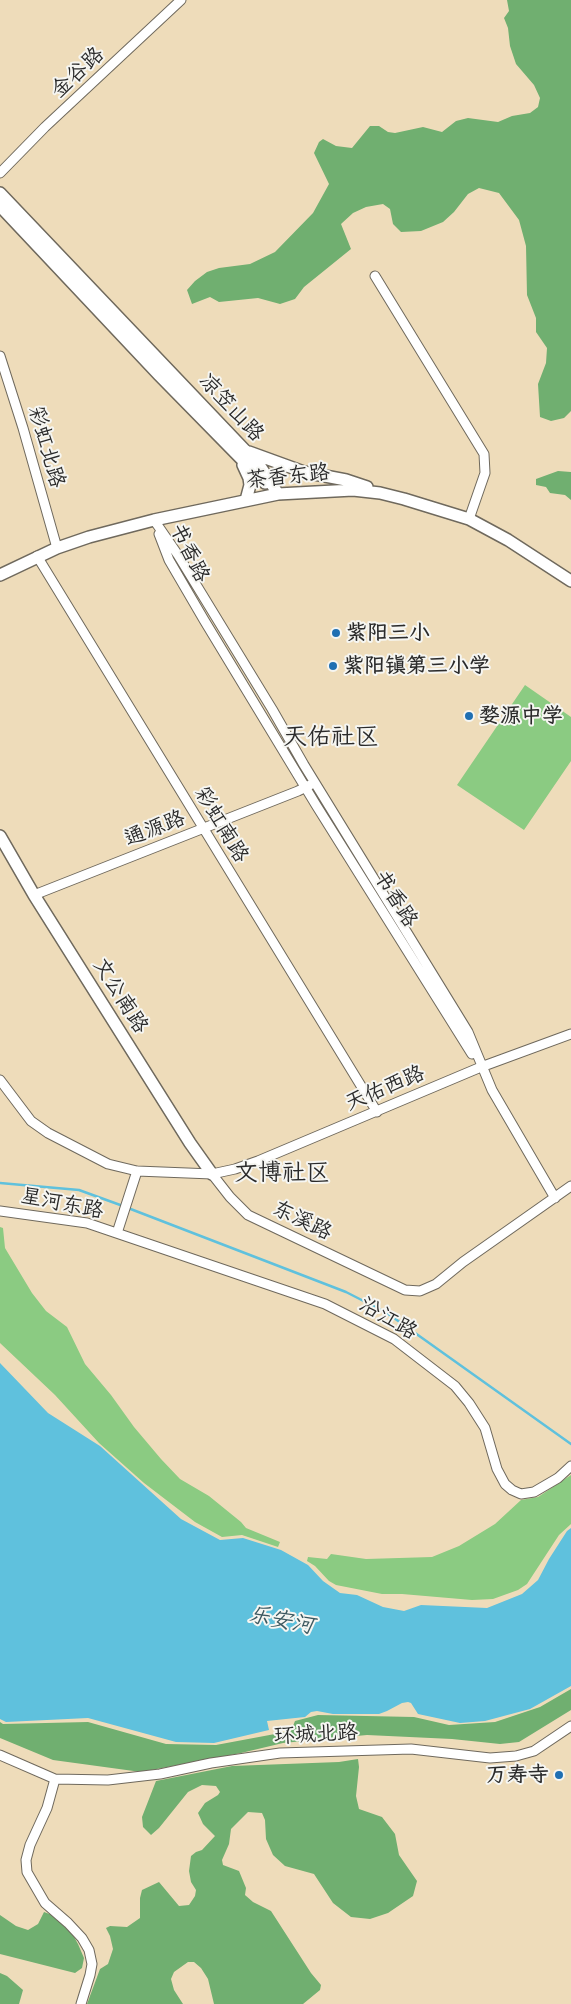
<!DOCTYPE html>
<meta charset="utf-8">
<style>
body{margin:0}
canvas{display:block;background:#eedcba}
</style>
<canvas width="571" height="2004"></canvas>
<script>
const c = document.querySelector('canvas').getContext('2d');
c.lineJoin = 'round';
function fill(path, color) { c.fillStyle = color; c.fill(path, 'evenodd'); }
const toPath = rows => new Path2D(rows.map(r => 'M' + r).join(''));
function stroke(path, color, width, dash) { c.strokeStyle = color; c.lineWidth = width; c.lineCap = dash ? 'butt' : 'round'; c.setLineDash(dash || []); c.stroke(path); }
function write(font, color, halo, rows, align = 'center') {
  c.font = font + ' Caveat,"LXGW WenKai TC",sans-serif'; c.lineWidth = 4; c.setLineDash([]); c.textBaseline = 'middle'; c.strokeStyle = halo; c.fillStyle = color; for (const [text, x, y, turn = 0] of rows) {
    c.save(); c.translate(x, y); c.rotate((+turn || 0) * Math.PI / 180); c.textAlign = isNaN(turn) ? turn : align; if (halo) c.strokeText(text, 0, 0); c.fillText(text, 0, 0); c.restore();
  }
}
fill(toPath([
 [525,685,571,717,571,761,524,830,457,785],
 [0,1227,3,1228,5,1248,32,1293,46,1311,67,1327,85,1364,111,1395,134,1427,161,1459,180,1479,209,1496,241,1522,246,1528,280,1542,278,1547,242,1535,222,1537,195,1522,144,1483,99,1443,55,1395,0,1343],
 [571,1475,571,1524,559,1535,527,1584,518,1590,493,1599,472,1600,402,1594,382,1594,336,1585,329,1581,315,1566,307,1561,308,1557,327,1559,331,1554,366,1559,432,1557,459,1546,495,1524,521,1500,538,1497]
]), '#8bcb82');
fill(toPath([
 [507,0,571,0,571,411,564,418,551,421,540,417,538,384,546,363,547,348,536,332,536,318,527,295,526,246,519,220,499,193,479,188,468,194,454,212,443,222,421,231,401,232,393,224,390,209,383,204,366,207,353,213,341,224,351,249,304,287,295,299,280,304,258,298,219,302,210,297,192,304,187,290,195,281,207,272,219,268,250,264,275,252,313,213,329,184,314,153,319,142,323,139,336,146,352,148,370,126,379,126,388,132,395,133,423,127,442,132,456,121,468,118,498,122,512,116,530,113,538,107,540,98,534,85,516,64,510,46,508,28,504,18,509,11],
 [558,471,571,472,571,500,565,495,550,493,546,487,536,485,536,479],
 [571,1689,571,1710,519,1742,500,1744,452,1739,367,1735,283,1743,241,1753,141,1772,53,1760,0,1738,0,1722,3,1724,88,1722,166,1744,216,1745,291,1731,295,1721,318,1715,414,1717,449,1725,495,1722,540,1707],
 [358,1759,359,1767,356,1796,359,1809,382,1817,395,1834,399,1855,417,1881,413,1896,388,1913,370,1919,351,1917,333,1903,314,1874,285,1866,273,1855,266,1839,265,1820,262,1813,248,1812,231,1829,229,1844,222,1860,223,1865,239,1871,246,1888,245,1895,253,1902,271,1911,311,1973,321,1985,320,1990,303,2004,214,2004,208,1979,201,1968,194,1962,188,1962,174,1972,171,1979,174,1990,183,2004,87,2004,100,1969,108,1964,113,1949,110,1936,106,1928,110,1926,127,1927,140,1918,140,1898,142,1890,159,1882,179,1906,189,1905,195,1896,196,1890,191,1882,189,1871,191,1856,196,1852,202,1850,215,1836,203,1824,198,1813,205,1803,218,1795,220,1792,216,1786,202,1785,188,1792,159,1828,151,1835,143,1827,142,1817,156,1781,232,1766,339,1762],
 [44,1912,55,1916,73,1935,78,1944,84,1958,82,1968,75,1973,0,1954,0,1915,16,1926,28,1930,38,1924],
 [0,1973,7,1976,23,1990,19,2004,0,2004]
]), '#70af70');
fill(toPath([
 [0,1363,48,1413,100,1446,181,1519,220,1540,243,1538,281,1550,308,1565,323,1581,340,1593,357,1595,383,1607,404,1611,421,1605,487,1608,522,1594,538,1580,549,1559,567,1531,571,1528,571,1686,530,1709,485,1721,460,1723,418,1714,411,1703,408,1702,402,1703,387,1711,379,1714,333,1714,317,1711,311,1712,305,1717,267,1721,269,1730,214,1743,176,1742,88,1718,6,1722,0,1719]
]), '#5fc1dd');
stroke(toPath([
 [0,1183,79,1190,123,1206],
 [128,1208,346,1292,387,1313,571,1444]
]), '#5fc1dd', 2.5);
const minor = toPath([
 [0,173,45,127,181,0],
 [375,276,484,454,485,473,469,519],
 [0,356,23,428,57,548],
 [154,520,178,555,272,709,304,765,468,1032,492,1090,555,1198],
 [159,534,169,560,204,620,316,805,472,1054],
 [37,556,377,1112],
 [34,895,298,791,310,785],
 [0,1080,31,1121,48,1133,108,1164,137,1171,212,1174,235,1169,258,1161,481,1067,571,1034],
 [212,1174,230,1197,248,1215,405,1290,420,1291,436,1284,463,1262,571,1186],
 [0,1211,87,1223,325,1304,394,1339,455,1386,469,1403,485,1428,497,1469,505,1484,512,1490,521,1494,534,1492,558,1478,571,1466],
 [117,1233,137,1171],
 [0,1755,55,1779,108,1780,160,1774,211,1763,280,1753,411,1749,490,1758,516,1756,534,1751,571,1726],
 [55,1779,47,1808,30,1845,26,1860,27,1872,45,1903,68,1923,82,1938,89,1950,92,1964,90,1975,81,2004]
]);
const major = toPath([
 [0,193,260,466,278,494],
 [0,206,159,375,265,483],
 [249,452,304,472,346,480,367,487],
 [243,465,249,478,250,485,246,500],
 [0,575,57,548,89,537,154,520,278,494,353,490,380,493,404,499,469,519,508,540,571,581],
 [0,836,34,895,190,1143,212,1174]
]);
stroke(minor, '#6f695d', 11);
stroke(major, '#6f695d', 14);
stroke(minor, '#fff', 9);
stroke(major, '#fff', 11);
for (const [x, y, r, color] of [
 [336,633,5,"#1f6fb2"],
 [333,666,5,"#1f6fb2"],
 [469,716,5,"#1f6fb2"],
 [559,1775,5,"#1f6fb2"]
]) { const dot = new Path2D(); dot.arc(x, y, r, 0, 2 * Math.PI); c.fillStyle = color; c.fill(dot); stroke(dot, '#f6f6f2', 2); }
write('21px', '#2b2b2b', '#f6f6f2', [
 ["金谷路",78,73,-43],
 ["凉笠山路",231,408,47],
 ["彩虹北路",46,447,74],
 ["茶香东路",288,477,-6],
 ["书香路",189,553,64],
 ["彩虹南路",221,825,59],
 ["通源路",155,829,-21],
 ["书香路",395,899,58],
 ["文公南路",120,996,58],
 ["天佑西路",385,1089,-23],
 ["星河东路",62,1204,11],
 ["东溪路",302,1221,26],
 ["沿江路",388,1319,30],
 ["环城北路",316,1735,-3]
]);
write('bold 21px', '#2b2b2b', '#f6f6f2', [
 ["紫阳三小",346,633],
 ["紫阳镇第三小学",343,666],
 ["婺源中学",479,716],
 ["万寿寺",549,1775,"right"]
], 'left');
write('italic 22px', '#3b5860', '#f6f6f2', [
 ["乐安河",281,1621,11]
]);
write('24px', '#2b2b2b', '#f6f6f2', [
 ["天佑社区",331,738],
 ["文博社区",282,1174]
]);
</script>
